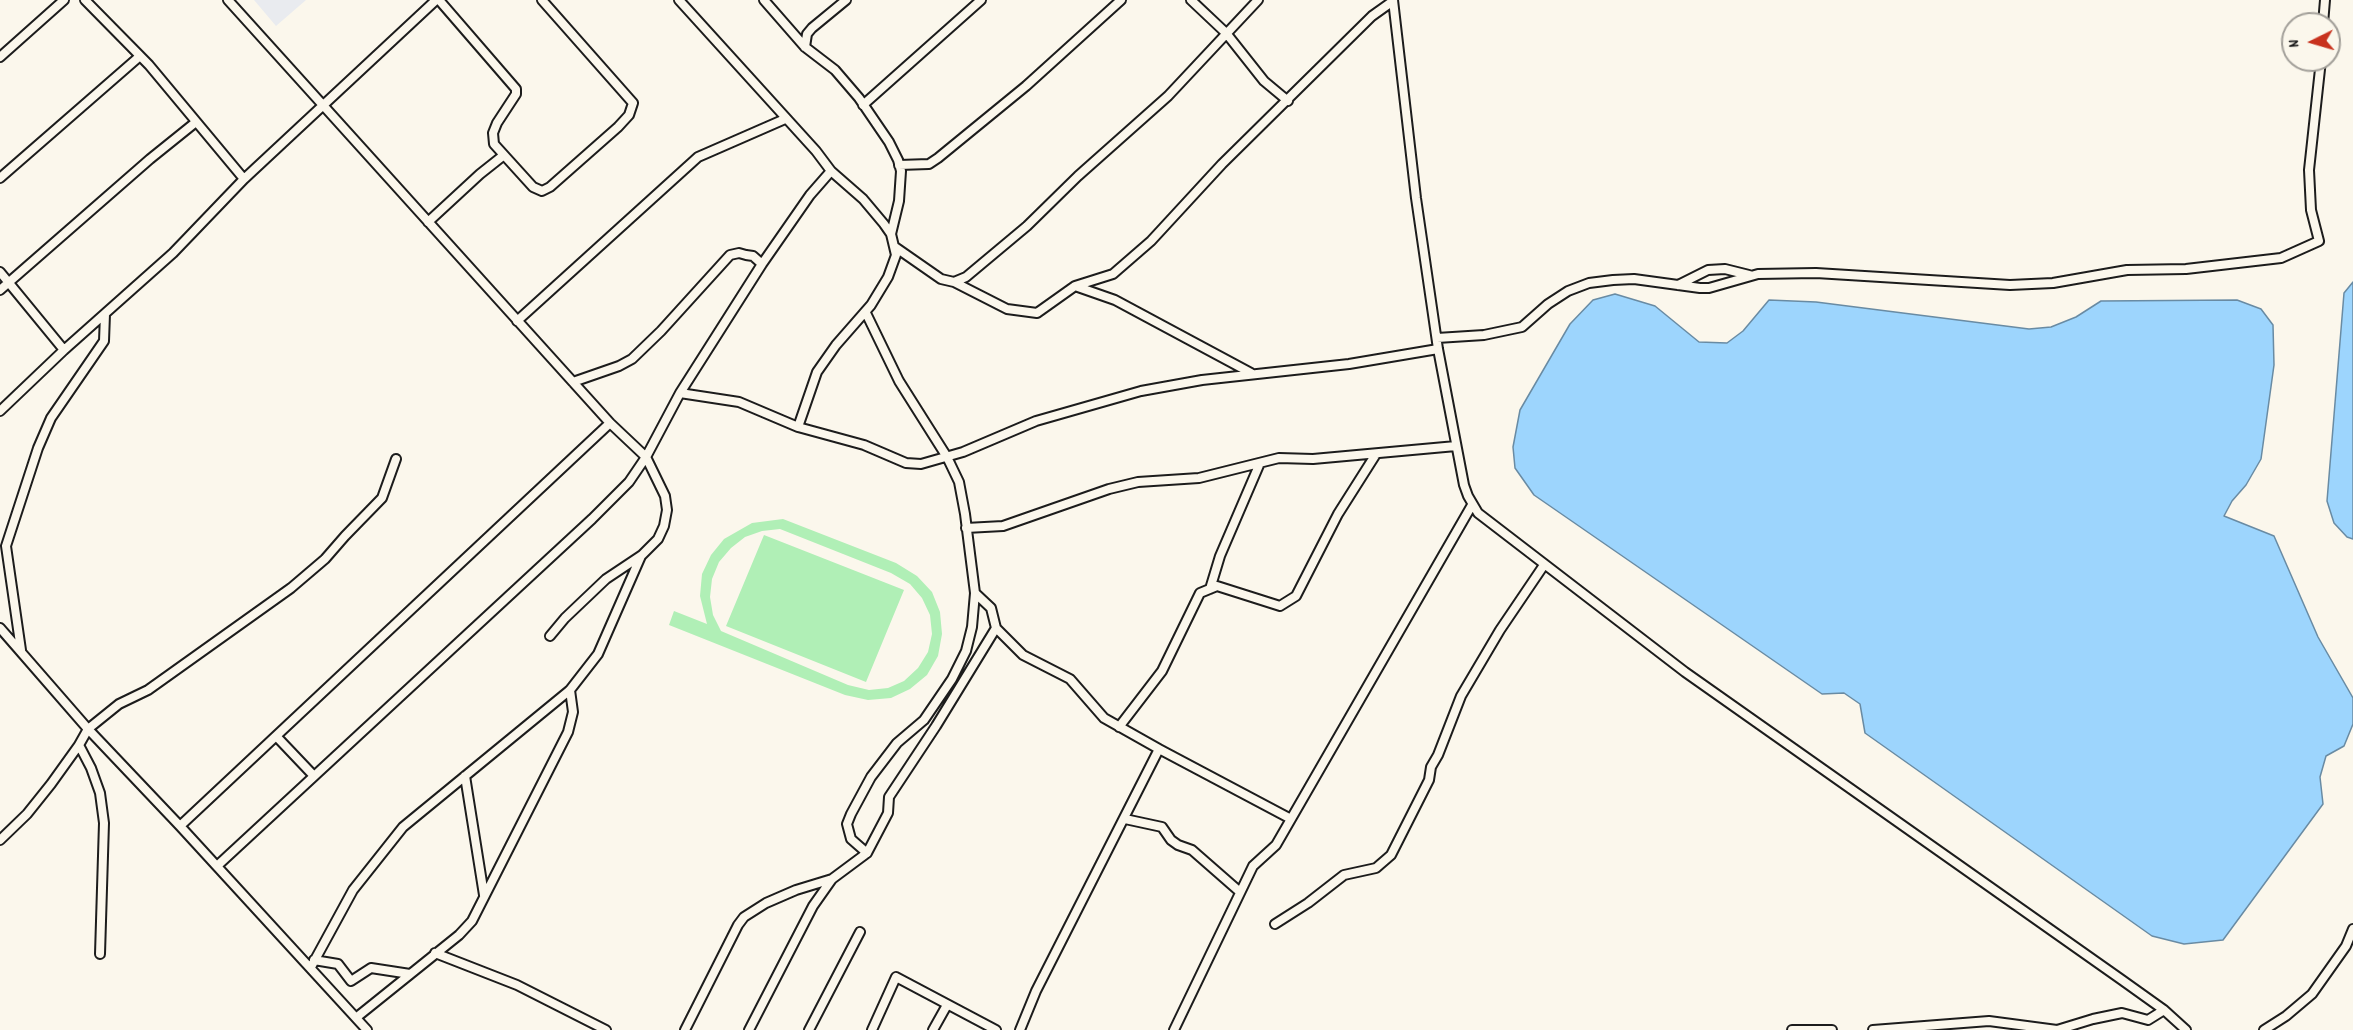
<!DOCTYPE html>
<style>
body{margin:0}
#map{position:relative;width:2353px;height:1030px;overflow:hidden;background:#fbf7ec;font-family:Dekko,sans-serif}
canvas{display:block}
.north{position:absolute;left:2281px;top:12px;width:60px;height:60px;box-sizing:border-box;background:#fbf7ec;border:2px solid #a29f99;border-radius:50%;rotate:265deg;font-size:16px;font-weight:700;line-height:24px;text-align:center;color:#1c1c1c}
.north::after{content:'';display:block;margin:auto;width:21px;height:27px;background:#c8321e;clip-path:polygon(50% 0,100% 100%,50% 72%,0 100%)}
</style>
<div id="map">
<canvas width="2353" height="1030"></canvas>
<div class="north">N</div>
</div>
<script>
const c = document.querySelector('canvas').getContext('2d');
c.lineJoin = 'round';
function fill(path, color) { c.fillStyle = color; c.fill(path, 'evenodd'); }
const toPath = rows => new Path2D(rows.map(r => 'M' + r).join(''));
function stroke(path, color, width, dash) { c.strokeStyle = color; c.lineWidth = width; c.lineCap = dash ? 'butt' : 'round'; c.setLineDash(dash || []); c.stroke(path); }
fill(toPath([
 [254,0,306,0,276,26]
]), '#e9ebef');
fill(toPath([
 [783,519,896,563,917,576,932,592,940,612,942,634,938,656,927,675,910,689,891,698,868,700,845,695,669,625,674,611,707,624,700,596,702,574,711,555,724,539,752,523],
 [780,529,891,573,910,584,922,598,930,615,932,634,928,652,918,668,904,681,888,688,869,690,848,685,721,631,713,615,710,597,712,579,719,562,731,548,745,537,762,531],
 [764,535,904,590,866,682,726,626]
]), '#b0efb6');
const water = toPath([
 [2353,282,2353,539,2347,537,2334,523,2327,501,2344,293,2353,282],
 [1615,294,1655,306,1699,342,1727,343,1743,331,1769,300,1816,302,2029,329,2051,327,2076,317,2101,301,2237,300,2261,309,2273,325,2274,365,2261,459,2246,485,2232,501,2224,516,2274,536,2318,637,2353,698,2353,724,2344,746,2326,756,2320,777,2323,804,2223,940,2184,944,2152,936,1865,733,1860,704,1844,693,1822,694,1534,495,1515,468,1513,447,1520,410,1570,324,1593,300,1615,294]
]);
fill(water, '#9dd5fd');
stroke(water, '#698ba3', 1.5);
const street = toPath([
 [85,0,149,65,244,179],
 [228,0,610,423,646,457,665,496,667,510,664,526,658,539,642,555,606,579,565,618,550,636],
 [439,0,516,89,516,94,497,123,493,133,494,144,533,187,542,191,550,187,618,127,629,115,633,103,542,0],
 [764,0,805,47,835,70,859,98,889,142,898,160,901,171,899,201,891,234],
 [1191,0,1226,33,1264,81,1288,101],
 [1393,0,1416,198,1438,349,1464,485,1468,496,1478,513,1685,672,2122,980,2164,1010,2186,1030],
 [2323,24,2325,0],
 [805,47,807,34,812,28,846,0],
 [0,57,64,0],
 [863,105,981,0],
 [899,165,929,164,938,158,1026,86,1121,0],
 [831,171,863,199,884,224,891,234,896,255,888,277,871,305,836,345,817,372,798,427,864,445,906,463,921,464,963,452,1036,421,1141,391,1202,380,1349,364,1438,349],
 [0,178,140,56],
 [428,222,480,174,504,155],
 [895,247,941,279,954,282,966,277,1027,226,1078,176,1168,96,1258,0],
 [0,272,64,350],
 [954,282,1007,309,1037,313,1075,286,1115,300,1251,373],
 [1678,285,1708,270,1725,269,1749,275],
 [1075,286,1113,274,1151,241,1222,164,1372,16,1393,1],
 [0,290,150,159,196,122],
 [517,321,698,157,785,119],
 [1437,338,1484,335,1522,327,1548,304,1568,291,1589,283,1613,280,1634,279,1700,288,1709,288,1758,274,1816,273,2010,285,2053,283,2127,270,2186,269,2281,258,2319,241,2311,210,2309,170,2321,60],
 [573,382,619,366,632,359,661,331,730,255,739,253,746,255,753,256,762,264],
 [680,393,739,402,798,427],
 [0,411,64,350,173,253,244,179,436,0],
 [966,528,1003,526,1109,489,1138,482,1199,478,1279,458,1313,459,1456,446],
 [1210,589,1220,556,1260,463],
 [0,628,88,729,180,826,367,1030],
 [996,628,1023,655,1070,679,1104,718,1159,749,1036,991,1020,1030],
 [21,650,6,546,38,448,51,418,104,341,105,314],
 [1119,727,1162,671,1200,593,1217,586,1280,606,1296,596,1338,514,1376,454],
 [276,736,314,776],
 [79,745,91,768,100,793,104,823,100,954],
 [1159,749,1291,819],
 [465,776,484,895],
 [1125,819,1162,827,1171,840,1178,845,1192,850,1240,892],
 [180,826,610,423],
 [0,840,27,814,51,784,79,745,88,729,119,704,148,690,291,588,325,559,345,536,382,498,396,459],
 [867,853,851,839,847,824,851,814,871,777,897,743,924,720,952,679,966,651,972,627,975,593],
 [217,866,592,519,629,482,646,457,680,393,762,264,810,195,831,171,816,151,679,0],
 [1275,924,1308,903,1344,875,1376,868,1391,855,1429,780,1431,767,1438,755,1461,696,1500,630,1544,565],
 [435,953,517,985,606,1030],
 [314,960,338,964,351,981,371,968,410,974],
 [311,967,353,890,403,827,570,690,598,654,641,556],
 [357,1017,459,935,472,921,568,732,573,712,570,690],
 [685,1030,738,925,744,917,766,903,796,890,832,879],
 [749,1030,813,906,832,879,867,853,888,813,889,797,936,726,996,628,991,608,975,593,965,514,959,482,947,457,899,381,866,313],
 [809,1030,860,932],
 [872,1030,896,977,996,1030],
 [933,1030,947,1005],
 [1174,1030,1253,866,1276,845,1472,505],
 [1792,1030,1832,1030],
 [1873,1030,1989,1021,2057,1030,2093,1019,2122,1013,2148,1020,2164,1010],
 [2264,1030,2286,1016,2312,994,2346,946,2353,929]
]);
stroke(street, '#1c1c1c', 12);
stroke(street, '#fbf7ec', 8);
</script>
